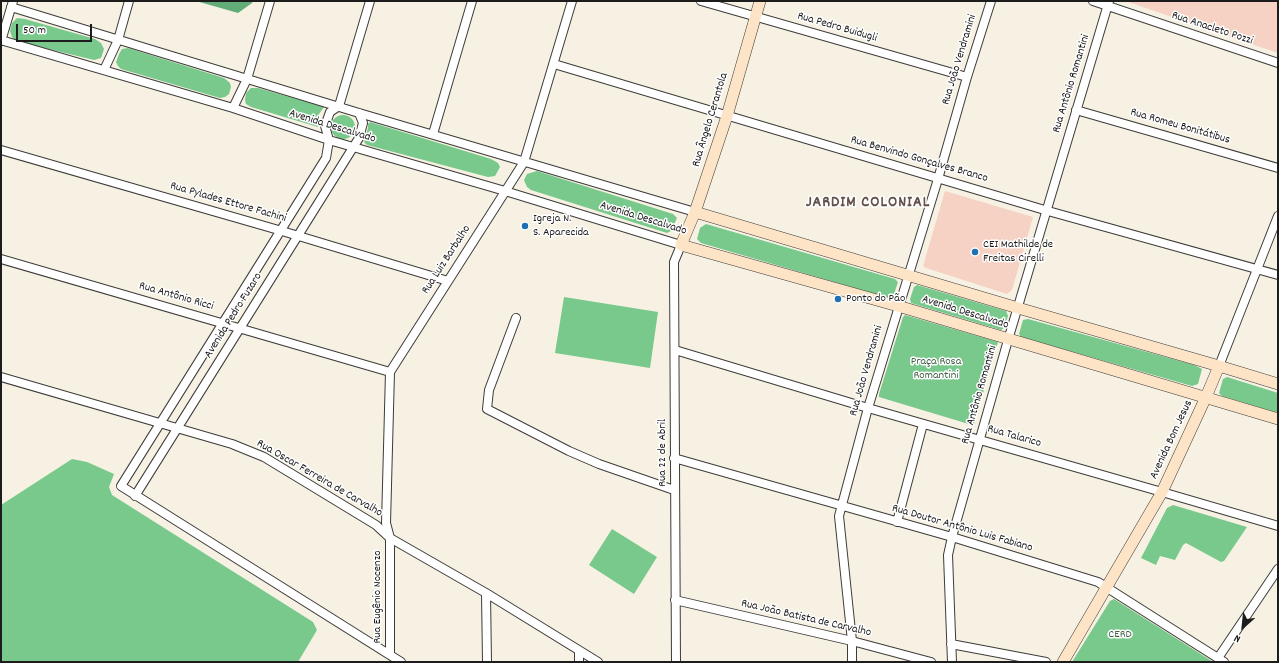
<!DOCTYPE html>
<meta charset="utf-8">
<style>
body{margin:0}
#map{position:relative;width:1279px;height:663px;overflow:hidden;background:#f6f1e2;font-family:Dekko,sans-serif}
canvas{display:block}
.frame{position:absolute;inset:0;border:2px solid #1c1c1c;pointer-events:none}
.north{position:absolute;left:1223px;top:607px;width:40px;height:40px;-webkit-text-stroke:3px #fff;paint-order:stroke;rotate:207deg;font-size:11px;font-weight:700;line-height:16px;text-align:center;color:#1c1c1c}
.north::after{content:'';display:block;margin:auto;width:14px;height:18px;background:#1c1c1c;clip-path:polygon(50% 0,100% 100%,50% 72%,0 100%)}
.scale{position:absolute;left:16px;top:24px;width:76px;height:18px;box-sizing:border-box;border:2px solid #1c1c1c;border-top:0;padding-left:5px;font-size:12px;line-height:14px;white-space:nowrap;color:#1c1c1c;-webkit-text-stroke:3px #fff;paint-order:stroke}
</style>
<div id="map">
<canvas width="1279" height="663"></canvas>
<div class="frame"></div>
<div class="north">N</div>
<div class="scale">50 m</div>
</div>
<script>
const c = document.querySelector('canvas').getContext('2d');
c.lineJoin = 'round';
function fill(path, color) { c.fillStyle = color; c.fill(path, 'evenodd'); }
const toPath = rows => new Path2D(rows.map(r => 'M' + r).join(''));
function stroke(path, color, width, dash) { c.strokeStyle = color; c.lineWidth = width; c.lineCap = dash ? 'butt' : 'round'; c.setLineDash(dash || []); c.stroke(path); }
function write(font, color, halo, rows, align = 'center') {
  c.font = font + ' Dekko,sans-serif'; c.lineWidth = 3; c.setLineDash([]); c.textBaseline = 'middle'; c.strokeStyle = halo; c.fillStyle = color; for (const [text, x, y, turn = 0] of rows) {
    c.save(); c.translate(x, y); c.rotate((+turn || 0) * Math.PI / 180); c.textAlign = isNaN(turn) ? turn : align; if (halo) c.strokeText(text, 0, 0); c.fillText(text, 0, 0); c.restore();
  }
}
fill(toPath([
 [1127,1,1278,1,1278,53,1128,2],
 [945,191,1033,217,1012,290,1007,294,926,268,923,266]
]), '#f5d2c3');
fill(toPath([
 [17,18,25,19,95,39,101,43,104,49,101,58,94,60,16,41,12,37,10,31,12,23],
 [128,48,224,78,230,83,231,87,229,94,225,97,220,98,121,69,118,66,116,62,119,54,122,49],
 [251,88,258,88,324,107,319,114,317,122,318,127,251,107,246,104,245,100,246,93],
 '331 127a12 12 0 1 1 24 0a12 12 0 1 1-24 0Z',
 [370,122,491,159,498,163,500,167,495,176,488,177,367,145,364,142,368,128,368,124],
 [537,171,673,214,677,218,671,231,667,233,531,190,527,187,524,180,527,174],
 [706,224,895,279,898,282,893,297,889,298,701,243,697,239,700,228],
 [917,285,1006,311,1008,316,1004,328,1001,330,911,303,910,299,914,287],
 [564,297,658,312,650,368,555,353],
 [905,315,998,342,974,424,972,425,879,397,879,394,903,317],
 [1028,319,1194,365,1202,369,1198,384,1192,386,1021,337,1019,334,1023,320],
 [1227,377,1278,393,1278,413,1222,396,1219,393,1223,379],
 [72,459,87,462,114,474,109,487,112,495,313,622,317,630,298,662,1,662,1,505],
 [1173,505,1247,527,1224,561,1221,562,1186,543,1183,545,1175,560,1160,556,1156,565,1141,558,1167,508],
 [612,529,657,557,634,594,589,565],
 [1114,599,1196,651,1213,662,1072,662,1110,601]
]), '#78c98b');
fill(toPath([
 [196,1,253,1,252,3,238,13]
]), '#62ad77');
const street = toPath([
 [370,1,339,106,330,112,325,126,329,140,326,158,121,486,401,662],
 [701,1,967,77],
 [1093,1,1278,63],
 [11,7,359,113,695,212],
 [1,40,233,108,329,140,505,191,681,245,674,262,676,662],
 [1,41,13,1],
 [554,64,1048,211,1278,275],
 [104,70,118,40,129,1],
 [233,108,247,79,270,1],
 [1076,110,1278,168],
 [433,134,472,1],
 [1,150,282,231,448,281],
 [1,259,390,372],
 [516,318,489,390,487,409,569,451,599,464,674,490],
 [675,350,868,408,1162,492,1278,526],
 [1219,366,1278,216],
 [1,377,232,444,264,457,376,525,390,538,486,593,598,662],
 [674,458,952,537,1098,582,1224,662],
 [135,496,359,138,363,123,359,113],
 [897,522,923,424],
 [486,593,487,662],
 [675,600,852,641,931,662],
 [951,644,1046,662],
 [579,651,579,662],
 [390,655,390,538,386,523,390,372,524,162,572,1],
 [1218,658,1278,569],
 [852,662,852,641,839,516,868,408,938,179,967,77,991,1],
 [952,662,948,555,952,537,1008,340,1109,1]
]);
const secondary = toPath([
 [760,1,727,116,695,212,681,245,898,306,1278,419],
 [695,212,1018,308,1219,366,1278,384],
 [1063,662,1162,492,1206,397,1219,366]
]);
stroke(street, '#3d3c3a', 10);
stroke(secondary, '#3d3c3a', 12);
stroke(street, '#fff', 8);
stroke(secondary, '#fee4c6', 11);
for (const [x, y, r, color] of [
 [525,226,4,"#1f6fb2"],
 [975,252,4,"#1f6fb2"],
 [838,299,4,"#1f6fb2"]
]) { const dot = new Path2D(); dot.arc(x, y, r, 0, 2 * Math.PI); c.fillStyle = color; c.fill(dot); stroke(dot, '#fff', 1.5); }
write('12px', '#1c1c1c', '#fff', [
 ["Rua Pedro Buidugli",837,28,16],
 ["Rua Anacleto Pozzi",1212,29,18],
 ["Rua João Vendramini",960,60,-73],
 ["Rua Antônio Romantini",1072,84,-73],
 ["Rua Ângelo Cerantola",711,120,-73],
 ["Avenida Descalvado",332,127,17],
 ["Rua Romeu Bonitátibus",1180,127,16],
 ["Rua Benvindo Gonçalves Branco",919,160,16],
 ["Rua Pylades Ettore Fachini",228,203,16],
 ["Avenida Descalvado",643,219,17],
 ["Rua Luiz Barbalho",447,260,-57],
 ["Rua Antônio Ricci",176,297,16],
 ["Avenida Descalvado",965,313,17],
 ["Avenida Pedro Fuzaro",234,316,-58],
 ["Rua João Vendramini",867,371,-74],
 ["Rua Antônio Romantini",980,395,-74],
 ["Rua Talarico",1014,437,16],
 ["Avenida Bom Jesus",1172,440,-65],
 ["Rua 22 de Abril",663,453,-90],
 ["Rua Oscar Ferreira de Carvalho",319,479,30],
 ["Rua Doutor Antônio Luis Fabiano",962,529,16],
 ["Rua Eugênio Nocenzo",378,597,-90],
 ["Rua João Batista de Carvalho",806,619,13]
]);
write('12px', '#1c1c1c', '#fff', [
 ["Igreja N.",533,219],
 ["S. Aparecida",533,233],
 ["CEI Mathilde de",983,245],
 ["Freitas Cirelli",983,259],
 ["Ponto do Pão",846,299]
], 'left');
write('12px', '#416148', '#fff', [
 ["Praça Rosa",936,362],
 ["Romantini",936,376],
 ["CERD",1120,635]
]);
c.letterSpacing = '1px';
write('bold 16px', '#65514c', '#fff', [
 ["JARDIM COLONIAL",868,204]
]);
c.letterSpacing = '0px';
</script>
